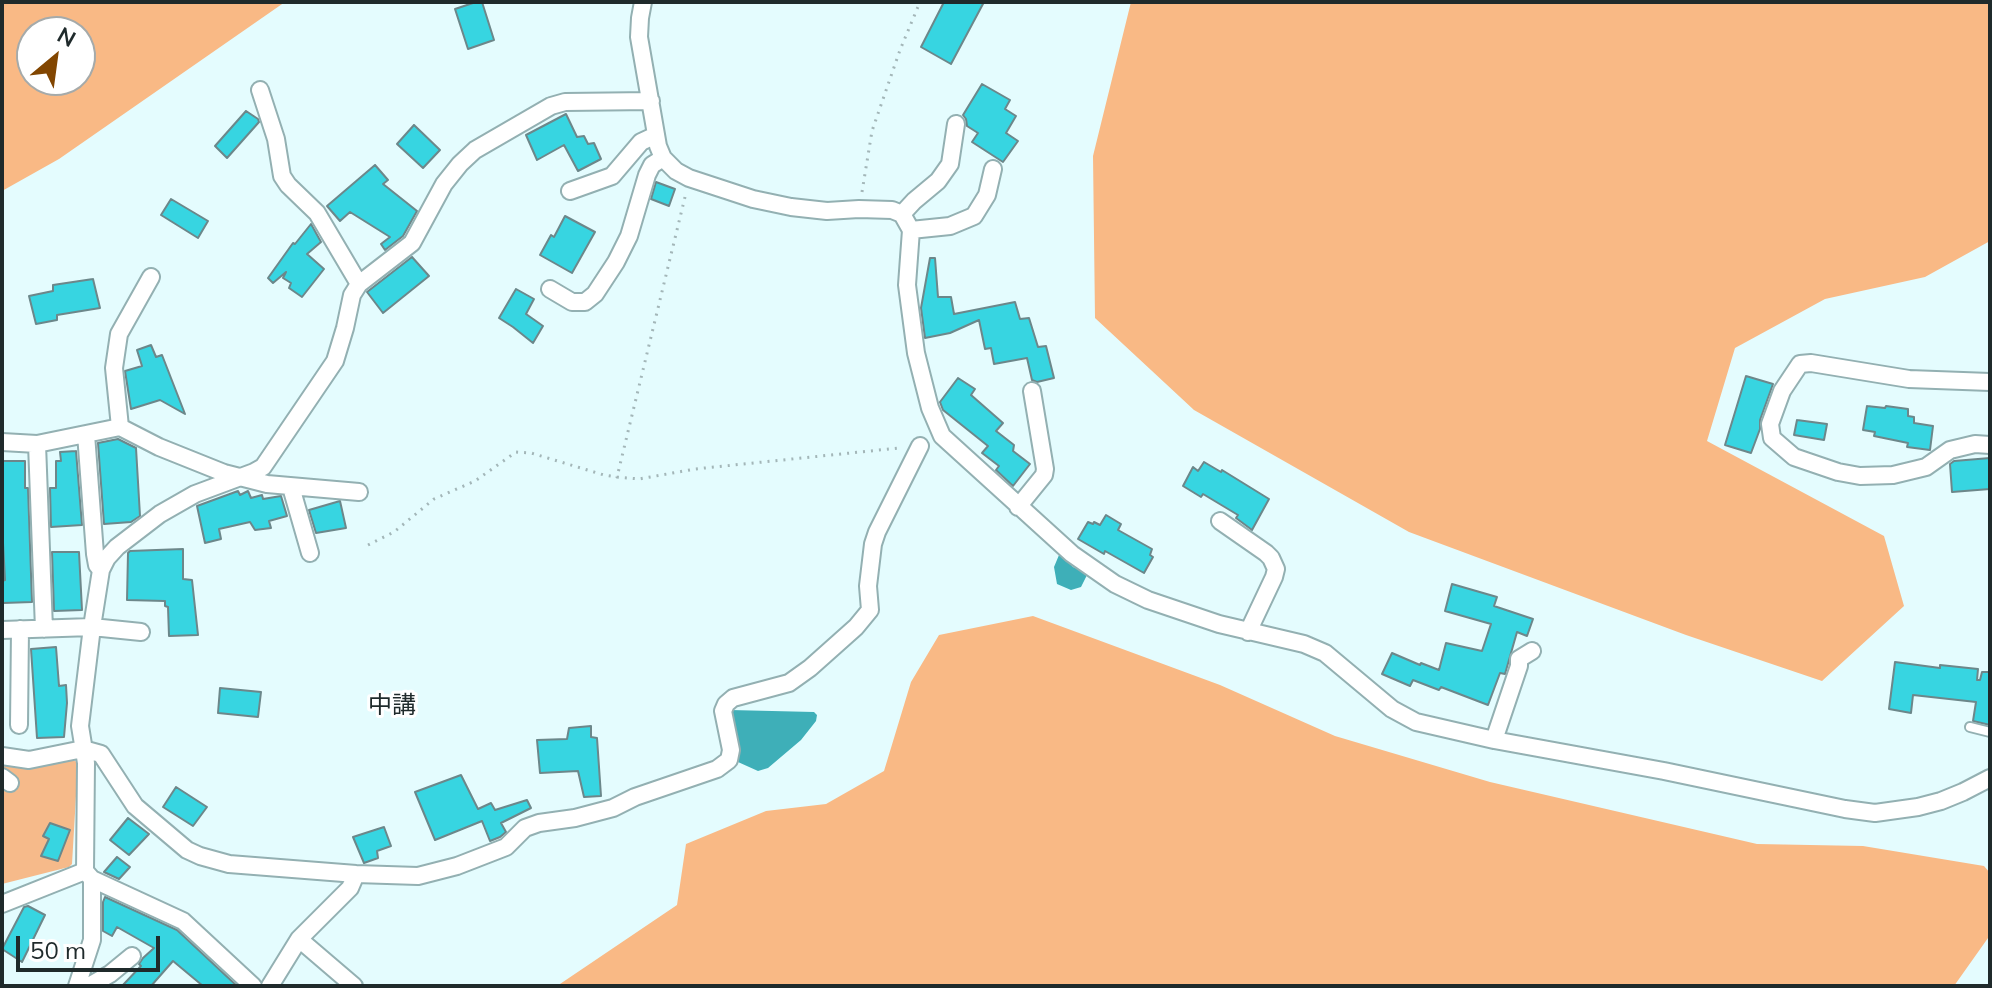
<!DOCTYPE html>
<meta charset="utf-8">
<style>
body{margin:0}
#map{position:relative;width:1992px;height:988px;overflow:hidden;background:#e4fcfe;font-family:Mulish,sans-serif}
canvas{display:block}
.frame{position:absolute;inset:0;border:4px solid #1f2a2b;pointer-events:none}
.north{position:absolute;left:16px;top:16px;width:80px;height:80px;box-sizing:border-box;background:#fff;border:2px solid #a5aaaa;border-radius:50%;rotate:29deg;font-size:22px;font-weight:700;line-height:32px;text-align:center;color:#1f2a2b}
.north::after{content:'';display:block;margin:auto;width:28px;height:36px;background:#824601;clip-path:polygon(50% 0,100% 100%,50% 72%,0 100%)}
.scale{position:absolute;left:16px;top:936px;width:144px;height:36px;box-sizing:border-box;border:4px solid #1f2a2b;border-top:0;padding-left:10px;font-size:24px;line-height:28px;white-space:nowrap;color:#1f2a2b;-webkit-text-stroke:6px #fff;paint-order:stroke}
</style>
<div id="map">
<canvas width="1992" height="988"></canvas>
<div class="frame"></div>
<div class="north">N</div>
<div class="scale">50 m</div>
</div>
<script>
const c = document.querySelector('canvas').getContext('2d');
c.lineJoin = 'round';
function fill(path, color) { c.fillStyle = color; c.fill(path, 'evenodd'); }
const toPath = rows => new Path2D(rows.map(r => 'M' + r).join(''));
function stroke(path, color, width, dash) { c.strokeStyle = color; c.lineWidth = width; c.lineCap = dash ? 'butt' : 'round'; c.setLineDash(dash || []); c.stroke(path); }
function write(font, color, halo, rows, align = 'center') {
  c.font = font + ' Mulish,"Noto Sans JP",sans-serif'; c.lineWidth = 6; c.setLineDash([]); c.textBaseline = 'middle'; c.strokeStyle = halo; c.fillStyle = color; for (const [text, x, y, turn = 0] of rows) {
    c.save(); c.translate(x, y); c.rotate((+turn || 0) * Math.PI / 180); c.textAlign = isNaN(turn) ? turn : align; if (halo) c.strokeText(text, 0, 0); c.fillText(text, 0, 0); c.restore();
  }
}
fill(toPath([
 [71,760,78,762,72,864,69,867,2,884,2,763,35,765]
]), '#f6ba8a');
fill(toPath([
 [2,2,285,2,59,159,2,191],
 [32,32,80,32,80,80,32,80],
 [1131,2,1990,2,1990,241,1925,277,1825,299,1735,348,1707,441,1884,536,1904,606,1822,681,1686,635,1409,532,1194,410,1095,318,1093,156],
 [1033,616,1220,685,1335,736,1490,782,1757,844,1863,846,1984,866,1990,873,1990,930,1988,938,1954,986,557,986,677,905,686,844,766,811,826,804,884,771,911,682,939,635]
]), '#f9b985');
fill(toPath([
 [1059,555,1065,558,1073,567,1088,573,1081,587,1071,590,1057,584,1054,567],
 [730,710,814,712,817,715,816,721,801,740,768,768,758,771,738,762]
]), '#3eafb8');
const building = toPath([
 [476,2,482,2,494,40,468,49,455,9,476,2],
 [944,2,984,2,951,64,921,47,944,2],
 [982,84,1010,100,1005,109,1016,116,1006,133,1018,141,1003,162,972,142,978,133,967,126,966,119,963,115,982,84],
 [246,111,258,119,259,122,227,158,215,146,246,111],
 [566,114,577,137,584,136,588,144,594,143,601,159,578,171,564,145,537,160,526,135,566,114],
 [414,125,440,150,423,168,397,144,414,125],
 [375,165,388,180,383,184,417,211,403,236,385,250,381,244,390,237,350,212,340,221,327,206,375,165],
 [656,182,675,189,669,206,651,199,656,182],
 [171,199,208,221,198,238,161,215,171,199],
 [565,216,595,232,572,273,540,255,551,235,554,237,565,216],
 [311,224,321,242,307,254,324,269,302,297,289,288,291,283,283,278,286,272,273,283,268,278,293,243,295,244,311,224],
 [412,257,429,276,383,313,367,292,412,257],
 [930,258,935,258,938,297,951,297,954,314,1015,302,1020,319,1029,318,1038,347,1046,346,1054,378,1037,382,1032,380,1027,358,994,364,991,348,985,349,979,320,950,333,925,338,921,308,930,258],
 [93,279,100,308,57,315,57,320,36,324,29,296,53,291,53,285,93,279],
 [516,289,534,299,526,314,543,326,533,343,513,327,499,318,516,289],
 [151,345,156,357,162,355,185,414,160,400,131,409,125,371,142,366,137,350,151,345],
 [1746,376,1773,384,1760,420,1760,429,1751,453,1725,445,1746,376],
 [958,378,975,389,971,395,1003,423,996,431,1014,445,1013,451,1030,464,1013,486,996,470,999,466,982,453,988,446,943,410,940,402,958,378],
 [1867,406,1885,408,1886,406,1908,409,1908,416,1914,417,1914,423,1933,426,1930,450,1907,447,1908,443,1874,436,1875,432,1863,430,1867,406],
 [1797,420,1827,424,1824,440,1794,435,1797,420],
 [118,439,136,448,140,516,131,522,104,524,98,443,118,439],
 [76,451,82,525,51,527,50,488,56,488,56,461,61,461,60,452,76,451],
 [1990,458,1990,489,1952,492,1950,464,1954,461,1990,458],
 [2,461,25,461,25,488,28,488,32,602,3,603,2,581,5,580,2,524,2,461],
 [1204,462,1221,472,1222,470,1269,499,1252,530,1236,518,1238,515,1203,494,1201,497,1183,486,1193,467,1198,471,1204,462],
 [238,491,240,495,248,491,251,498,262,495,263,499,281,496,287,516,269,521,271,528,255,530,250,522,219,529,221,539,205,543,197,506,238,491],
 [340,501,346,528,316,533,309,510,340,501],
 [1106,515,1121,524,1118,530,1152,549,1150,555,1153,557,1144,573,1105,551,1104,554,1078,539,1088,522,1093,524,1094,522,1100,525,1106,515],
 [183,549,183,579,192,580,198,635,169,636,168,607,165,606,165,601,127,600,128,553,130,551,183,549],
 [52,552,79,552,82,610,54,611,52,552],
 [1452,584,1497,597,1494,606,1533,619,1527,636,1517,632,1505,674,1500,673,1488,705,1441,687,1439,690,1413,680,1410,686,1382,674,1392,653,1420,665,1421,663,1439,670,1446,643,1482,651,1491,624,1445,611,1452,584],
 [56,647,59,686,66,685,67,703,64,737,37,738,31,649,56,647],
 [1895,662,1940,668,1940,665,1978,669,1977,680,1980,680,1982,672,1990,672,1990,725,1973,721,1976,702,1913,695,1911,713,1889,709,1895,662],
 [220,688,261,692,258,717,218,713,220,688],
 [591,726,591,737,597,738,601,796,584,797,578,771,540,773,537,740,567,739,569,728,591,726],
 [461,775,478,809,491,803,495,810,527,800,531,808,501,823,506,832,500,837,490,841,482,821,435,840,415,792,461,775],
 [176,787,207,807,193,826,163,807,176,787],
 [128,818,149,834,129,855,110,840,128,818],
 [50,823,70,830,58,861,41,856,49,839,43,836,50,823],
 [384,827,391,846,377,851,378,858,364,863,353,837,384,827],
 [117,857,130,867,119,879,104,872,117,857],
 [105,897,177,930,237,986,203,986,173,961,151,986,122,986,141,966,139,964,143,958,154,948,117,927,112,936,103,931,103,902,105,897],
 [28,906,45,915,22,962,2,949,24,907,28,906]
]);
fill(building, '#37d5e1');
stroke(building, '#6c878a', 2);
const service = toPath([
 [1970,727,1990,732]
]);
const minor = toPath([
 [643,2,640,18,639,37,658,146,663,158,676,171,689,178,753,199,791,207,827,211,859,209,892,210,902,214,911,230,907,285,916,353,930,408,942,436,1072,554,1115,584,1148,600,1219,624,1304,644,1325,653,1392,709,1416,722,1494,740,1664,771,1845,809,1875,813,1918,807,1941,801,1963,792,1990,778],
 [260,90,276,139,282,176,288,185,317,213,359,284],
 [570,191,612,176,641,142,656,135],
 [902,214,914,201,938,181,950,164,956,124],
 [911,230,950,226,974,216,987,195,993,169],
 [550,289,572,302,585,302,595,294,616,262,629,236,647,175,652,165,663,158],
 [1990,382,1909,379,1811,363,1800,364,1782,391,1770,424,1772,438,1794,457,1838,472,1860,476,1893,475,1926,467,1950,450,1975,444,1990,445],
 [120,427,114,368,119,334,151,277],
 [2,442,37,444,120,427,159,447,224,473,267,484,359,492],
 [37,444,44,629],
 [291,487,310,553],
 [1018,507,1044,475,1045,469,1032,391],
 [1220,521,1266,553,1271,558,1276,569,1274,577,1248,632],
 [101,570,107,558,117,547,160,514,195,494,254,472,263,467,335,361,345,328,352,295,359,284,412,243,444,184,460,164,475,150,551,106,565,102,651,101],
 [2,630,92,627,141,632],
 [19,725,20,629],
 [1494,740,1519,666,1519,659,1532,651],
 [2,756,29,760,83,749,101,754,135,806,187,850,200,856,229,864,356,874,418,876,457,866,506,847,525,828,539,823,575,818,613,808,635,797,717,769,729,760,731,750,723,711,726,704,733,698,789,683,810,668,856,627,870,610,868,586,873,544,877,532,920,446],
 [2,777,10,783],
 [85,871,92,879,183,921,253,986],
 [2,904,85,871,86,763,80,726,92,627,101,570,97,565,95,554,86,434],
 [299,939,354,986],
 [77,986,92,940,92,879],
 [89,986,110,974,132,956],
 [270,986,299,939,350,888,356,874]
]);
stroke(service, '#93b0b2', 12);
stroke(minor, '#93b0b2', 20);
stroke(toPath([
 [862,192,872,131,900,50,920,2],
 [685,197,617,477,639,479,695,469,899,448],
 [368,545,394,532,434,499,475,481,516,452,531,453,604,475,617,477]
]), '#a3b6b8', 3, [2, 6]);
stroke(service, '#fff', 8);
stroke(minor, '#fff', 16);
write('24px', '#1f2a2b', '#fff', [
 ["中講",392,706]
]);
</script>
